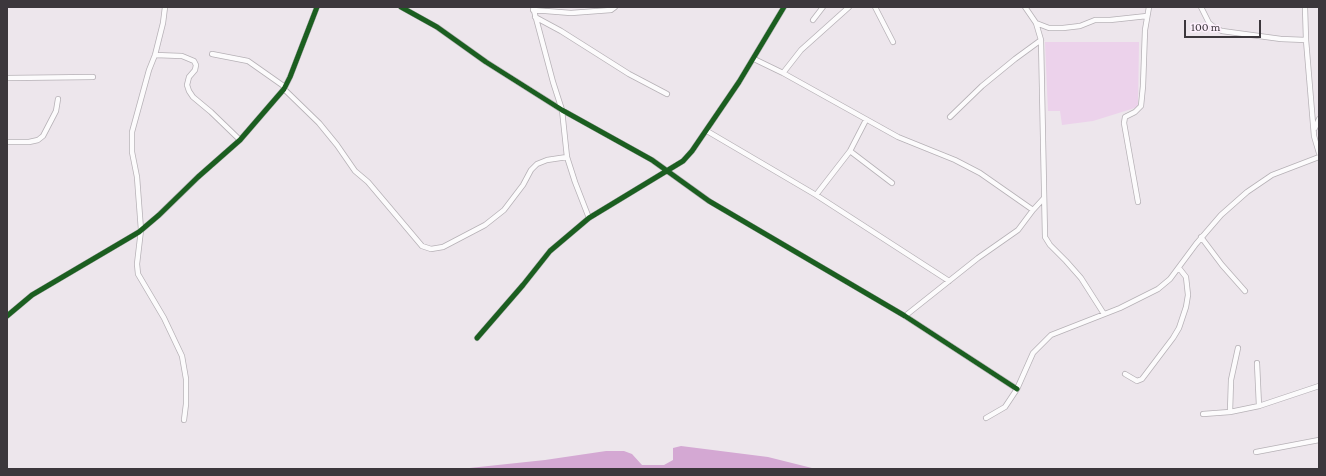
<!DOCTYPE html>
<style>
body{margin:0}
#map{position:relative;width:1326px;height:476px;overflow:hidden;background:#ede6ec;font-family:"Crimson Pro",serif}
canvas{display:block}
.frame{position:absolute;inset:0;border:8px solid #3c373c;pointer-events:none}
.scale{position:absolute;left:1184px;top:20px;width:77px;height:18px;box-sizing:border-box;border:2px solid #3c373c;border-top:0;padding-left:5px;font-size:12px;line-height:14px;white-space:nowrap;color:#3c373c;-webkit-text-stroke:3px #fdf0fc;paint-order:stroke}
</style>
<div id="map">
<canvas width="1326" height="476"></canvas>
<div class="frame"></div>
<div class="scale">100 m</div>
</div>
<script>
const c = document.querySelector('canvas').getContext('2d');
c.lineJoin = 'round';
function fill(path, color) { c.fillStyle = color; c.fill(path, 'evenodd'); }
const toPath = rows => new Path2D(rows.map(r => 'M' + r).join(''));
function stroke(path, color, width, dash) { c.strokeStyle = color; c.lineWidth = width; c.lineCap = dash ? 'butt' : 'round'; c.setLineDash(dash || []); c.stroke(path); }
fill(toPath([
 [1045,42,1139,42,1138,107,1093,121,1062,125,1060,111,1048,111]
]), '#ecd2eb');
fill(toPath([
 [681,446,768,457,816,469,460,469,545,460,606,451,624,451,632,454,642,465,664,465,673,460,673,448]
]), '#d4a8d3');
const minor = toPath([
 [165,7,163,23,155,55,149,70,132,132,132,152,137,177,141,230,137,264,138,274,164,318,182,356,186,379,186,404,184,420],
 [401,7,437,27,486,62,562,110,652,160,709,201,905,316,1017,389],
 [533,7,553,82,562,110,567,157,575,182,589,218],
 [875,7,893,42],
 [1025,7,1036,23,1041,40,1045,237,1050,245,1066,261,1081,278,1104,314],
 [1201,7,1209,23,1215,28,1222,31,1281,39,1306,40],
 [1305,7,1306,40,1314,136,1319,153],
 [533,10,571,13,611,10,615,7],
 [535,17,561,31,629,74,667,94],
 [813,20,823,7],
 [1036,23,1049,28,1063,28,1080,26,1095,20,1110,20,1147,16],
 [212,54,248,61,285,87],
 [155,55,182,56,194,61,196,65,195,70,189,77,187,85,189,91,193,97,211,112,240,140],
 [754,59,783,73,898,137,955,160,980,173,1033,210],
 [783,73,801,50,849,7],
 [7,78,93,77],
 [284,89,319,123,337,145,355,171,368,182,422,246,431,249,443,247,485,225,504,210,523,185,531,170,537,164,547,160,567,157],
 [950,117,982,86,1015,59,1041,40],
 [1315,128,1319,119],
 [707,131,816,195,949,281],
 [7,142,29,142,38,140,43,136,56,111,58,99],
 [850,151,892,183],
 [816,195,850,151,866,120],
 [1138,202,1124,123,1125,117,1135,112,1141,106,1143,86,1145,30,1149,7],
 [1201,237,1222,265,1245,291],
 [7,316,32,295,139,232,159,215,198,177,240,140,284,89,290,77,317,7],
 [905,316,978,258,1018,230,1033,210,1044,198],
 [477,338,523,285,550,251,589,218,683,161,692,151,739,82,784,7],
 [1257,363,1259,406],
 [1125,374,1137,381,1142,379,1173,338,1179,328,1186,307,1188,295,1186,277,1179,268],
 [1230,412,1231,380,1238,348],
 [1203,414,1230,412,1259,406,1319,386],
 [986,418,1005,407,1017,389,1033,353,1051,335,1120,308,1158,289,1170,279,1196,244,1221,215,1247,192,1272,175,1319,157],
 [1256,452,1319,440]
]);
stroke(minor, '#b6b1b6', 6);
stroke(minor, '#fcfbfc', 4.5);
stroke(toPath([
 [401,7,437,27,486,62,562,110,652,160,709,201,905,316,1017,389],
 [7,316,32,295,139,232,159,215,198,177,240,140,284,89,290,77,317,7],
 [477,338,523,285,550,251,589,218,683,161,692,151,739,82,784,7]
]), '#1b5e20', 5);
</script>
